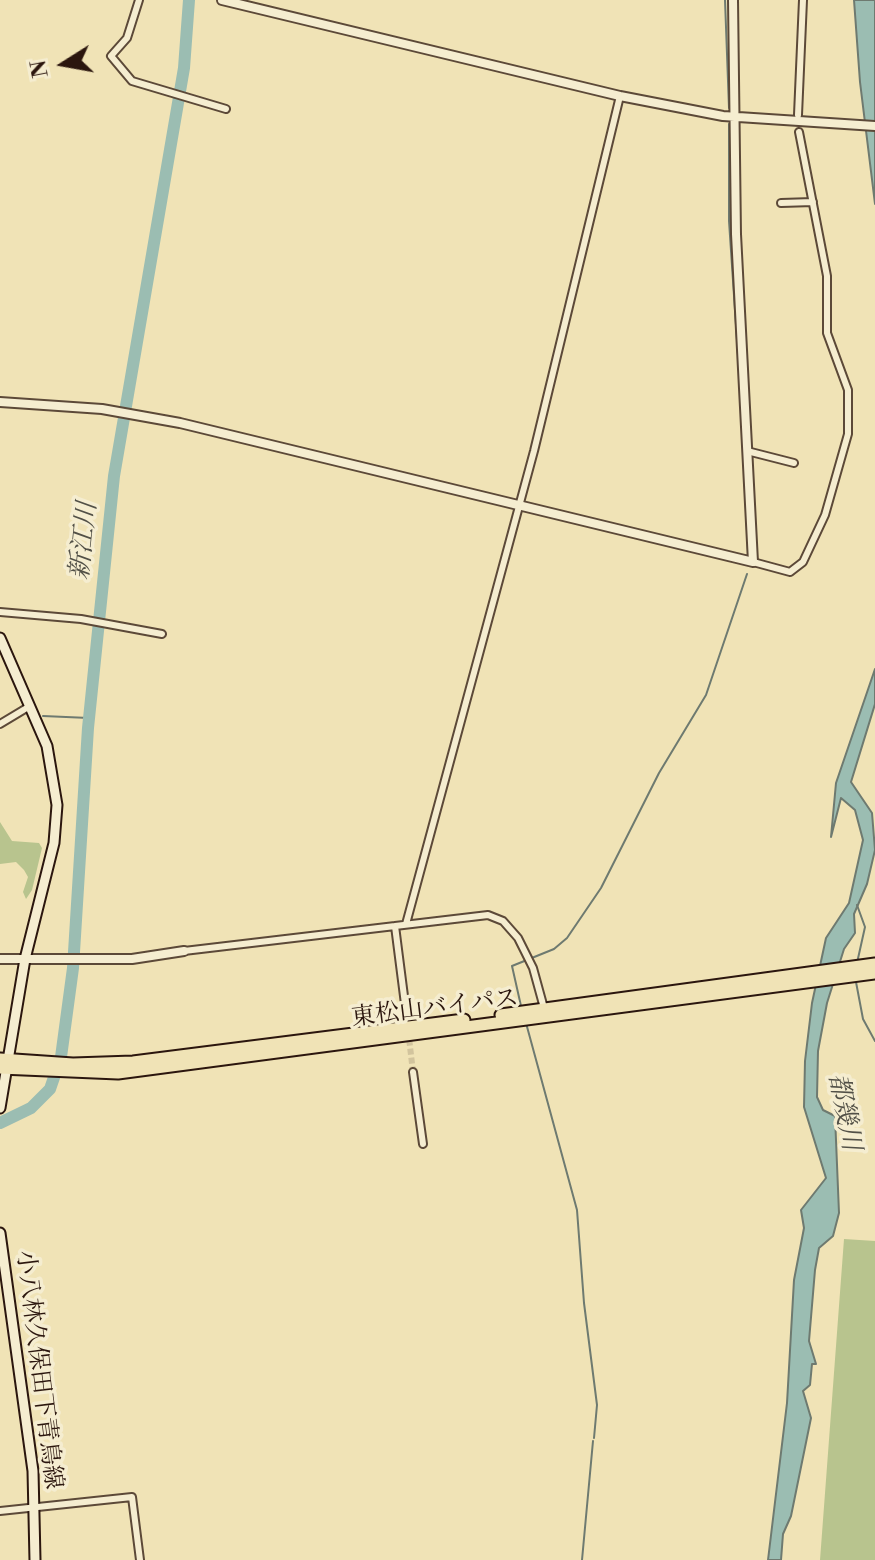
<!DOCTYPE html>
<meta charset="utf-8">
<style>
body{margin:0}
#map{position:relative;width:875px;height:1560px;overflow:hidden;background:#f0e3b6;font-family:"Libre Bodoni",serif}
canvas{display:block}
.north{position:absolute;left:24px;top:24px;width:80px;height:80px;-webkit-text-stroke:6px #f5edd0;paint-order:stroke;rotate:259deg;font-size:22px;font-weight:700;line-height:32px;text-align:center;color:#2b160e}
.north::after{content:'';display:block;margin:auto;width:28px;height:36px;background:#2b160e;clip-path:polygon(50% 0,100% 100%,50% 72%,0 100%)}
</style>
<div id="map">
<canvas width="875" height="1560"></canvas>
<div class="north">N</div>
</div>
<script>
const c = document.querySelector('canvas').getContext('2d');
c.lineJoin = 'round';
function fill(path, color) { c.fillStyle = color; c.fill(path, 'evenodd'); }
const toPath = rows => new Path2D(rows.map(r => 'M' + r).join(''));
function stroke(path, color, width, dash) { c.strokeStyle = color; c.lineWidth = width; c.lineCap = dash ? 'butt' : 'round'; c.setLineDash(dash || []); c.stroke(path); }
function write(font, color, halo, rows, align = 'center') {
  c.font = font + ' "Libre Bodoni","Noto Serif JP",serif'; c.lineWidth = 7; c.setLineDash([]); c.textBaseline = 'middle'; c.strokeStyle = halo; c.fillStyle = color; for (const [text, x, y, turn = 0] of rows) {
    c.save(); c.translate(x, y); c.rotate((+turn || 0) * Math.PI / 180); c.textAlign = isNaN(turn) ? turn : align; if (halo) c.strokeText(text, 0, 0); c.fillText(text, 0, 0); c.restore();
  }
}
fill(toPath([
 [0,822,12,841,39,843,42,848,32,890,26,899,23,892,28,877,24,870,16,862,0,864],
 [844,1239,875,1241,875,1560,820,1560]
]), '#b8c48e');
const water = toPath([
 [854,0,875,0,875,204,860,82,854,0],
 [875,669,875,704,851,782,872,813,875,850,867,884,854,914,855,933,844,949,827,1003,818,1051,817,1097,823,1110,835,1116,839,1213,833,1236,819,1248,815,1270,809,1341,816,1364,812,1364,810,1385,803,1391,811,1418,791,1516,783,1534,781,1560,768,1560,787,1403,794,1280,804,1228,801,1210,826,1178,804,1107,805,1061,812,1003,826,938,849,903,863,840,855,810,841,798,831,837,836,783,875,669]
]);
fill(water, '#9bbdb2');
stroke(water, '#6e7a70', 2);
stroke(toPath([
 [725,0,729,108],
 [729,124,729,221,739,370],
 [741,408,748,551],
 [43,716,89,718],
 [857,963,865,927,857,905],
 [856,982,863,1019,875,1041],
 [521,1006,512,966,554,949,567,938,601,888,659,773,706,695,747,574],
 [526,1023,577,1210,584,1303,597,1405,594,1438],
 [582,1560,593,1441]
]), '#6e7a70', 2);
stroke(toPath([
 [0,1123,31,1108,50,1089,61,1057,73,968,88,728,114,476,184,68,189,0]
]), '#9bbdb2', 12);
stroke(toPath([
 [405,1004,413,1072]
]), '#d2c49d', 6, [6, 3]);
const minor = toPath([
 [139,0,127,38,111,56,132,81,226,109],
 [798,115,803,0],
 [781,203,813,202],
 [747,451,794,463],
 [753,562,790,572,803,562,825,515,848,434,848,390,827,333,827,276,799,132],
 [0,612,81,619,162,634],
 [0,724,30,706],
 [406,924,534,451,620,96],
 [395,926,405,1004],
 [184,951,488,915,503,921,518,938,533,968,544,1008],
 [413,1072,423,1144],
 [0,1511,132,1497,140,1560]
]);
const tertiary = toPath([
 [222,0,620,96,723,116,875,126],
 [0,402,102,409,180,423,753,562,736,234,733,0],
 [0,959,132,959,184,951]
]);
const secondary = toPath([
 [0,638,47,746,57,805,54,843,25,959,0,1108],
 [0,1233,33,1471,35,1560]
]);
const trunk = toPath([
 [501,1015,875,964],
 [0,1059,73,1064,133,1062,464,1020],
 [0,1068,118,1073,875,973]
]);
stroke(minor, '#5c4938', 10);
stroke(tertiary, '#5c4938', 12);
stroke(secondary, '#2b160e', 13);
stroke(trunk, '#2b160e', 15);
stroke(minor, '#f5edd0', 6);
stroke(tertiary, '#f5edd0', 8);
stroke(secondary, '#f5edd0', 9);
stroke(trunk, '#f0e3b6', 11);
write('24px', '#2b160e', '#f5edd0', [
 ["東松山バイパス",435,1009,-7],
 ["小八林久保田下青鳥線",38,1370,83]
]);
write('italic 26px', '#525047', '#f5edd0', [
 ["新江川",85,541,-84],
 ["都幾川",843,1112,79]
]);
</script>
